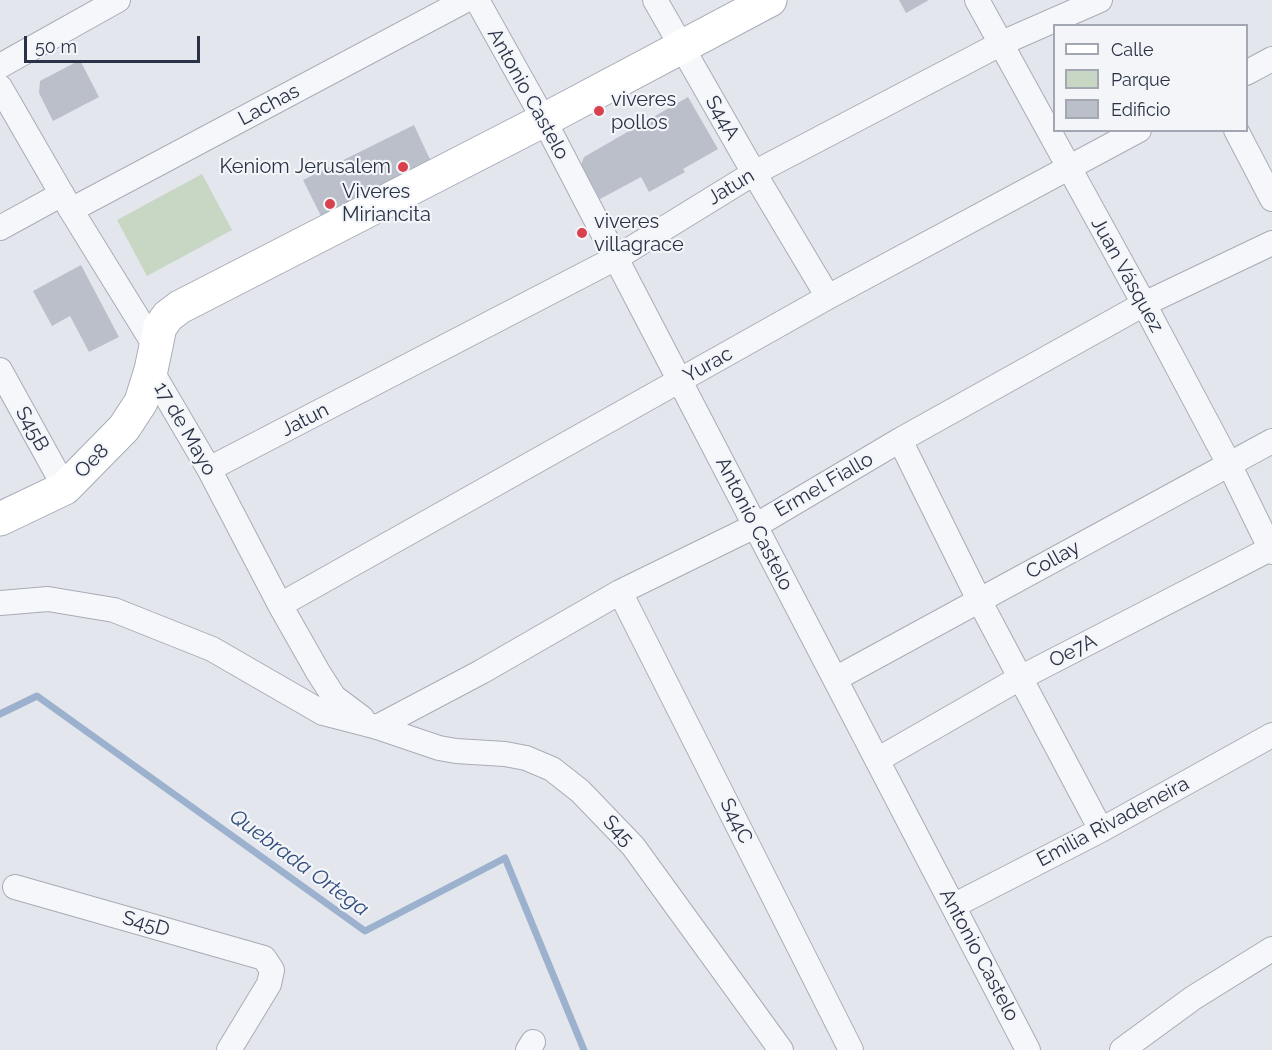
<!DOCTYPE html>
<meta charset="utf-8">
<style>
body{margin:0}
#map{position:relative;width:1272px;height:1050px;overflow:hidden;background:#e3e6ec;font-family:Raleway,sans-serif}
canvas{display:block}
.legend{position:absolute;left:1053px;top:24px;width:195px;height:108px;box-sizing:border-box;background:#f3f5f9;border:2px solid #a2a7b1;margin:0;padding:8px 10px;list-style:none;font-size:18px;color:#293246}
.legend li{display:flex;align-items:center;gap:12px;height:30px}
.legend b{width:30px;border:2px solid #a2a7b1}
.scale{position:absolute;left:24px;top:36px;width:176px;height:27px;box-sizing:border-box;border:3px solid #293246;border-top:0;padding-left:8px;font-size:18px;line-height:21px;white-space:nowrap;color:#293246;-webkit-text-stroke:4px #f3f5f9;paint-order:stroke}
</style>
<div id="map">
<canvas width="1272" height="1050"></canvas>
<ul class="legend">
<li><b style="height:8px;background:#fff"></b>Calle</li>
<li><b style="height:16px;background:#c7d7c4"></b>Parque</li>
<li><b style="height:16px;background:#babfca"></b>Edificio</li>
</ul>
<div class="scale">50 m</div>
</div>
<script>
const c = document.querySelector('canvas').getContext('2d');
c.lineJoin = 'round';
function fill(path, color) { c.fillStyle = color; c.fill(path, 'evenodd'); }
const toPath = rows => new Path2D(rows.map(r => 'M' + r).join(''));
function stroke(path, color, width, dash) { c.strokeStyle = color; c.lineWidth = width; c.lineCap = dash ? 'butt' : 'round'; c.setLineDash(dash || []); c.stroke(path); }
function write(font, color, halo, rows, align = 'center') {
  c.font = font + ' Raleway,sans-serif'; c.lineWidth = 4.5; c.setLineDash([]); c.textBaseline = 'middle'; c.strokeStyle = halo; c.fillStyle = color; for (const [text, x, y, turn = 0] of rows) {
    c.save(); c.translate(x, y); c.rotate((+turn || 0) * Math.PI / 180); c.textAlign = isNaN(turn) ? turn : align; if (halo) c.strokeText(text, 0, 0); c.fillText(text, 0, 0); c.restore();
  }
}
fill(toPath([
 [202,174,232,230,147,276,117,220]
]), '#c7d7c4');
stroke(toPath([
 [0,714,37,696,365,931,505,858,584,1050]
]), '#9cb1ce', 7);
fill(toPath([
 [899,0,929,0,906,13],
 [80,60,99,97,53,121,39,93,40,81],
 [688,97,718,149,683,169,685,172,649,192,641,177,600,199,581,165,584,157],
 [414,125,434,168,324,222,303,180],
 [81,265,119,337,89,352,70,316,52,326,33,291]
]), '#babfca');
const street = toPath([
 [477,0,544,120,1028,1050],
 [655,0,754,173,828,297],
 [977,0,1144,304,1229,464,1272,552],
 [0,66,118,0],
 [1246,73,1272,59],
 [0,87,71,210,155,346],
 [1236,130,1272,199],
 [71,210,466,0],
 [0,228,62,194],
 [0,370,65,488],
 [151,370,209,469,280,605,318,672,334,697,362,718],
 [900,440,979,600,1101,830],
 [209,469,616,258,754,173,1002,43,1100,0],
 [620,592,851,1050],
 [0,603,48,599,114,610,212,649,323,713,377,727,439,748,456,751,505,754,526,758,552,769,580,791,633,846,781,1050],
 [280,605,828,297,1139,130],
 [835,679,1272,441],
 [377,727,481,672,620,592,755,526,900,440,1144,304,1272,243],
 [877,760,1020,678,1272,548],
 [15,887,264,958,272,970,269,984,229,1050],
 [953,906,1101,830,1272,735],
 [528,1050,533,1042],
 [1122,1050,1193,998,1272,949]
]);
const secondary = toPath([
 [0,519,65,488,124,428,141,402,151,370,160,327,168,316,180,307,544,120,770,0]
]);
stroke(street, '#a7acb7', 26);
stroke(secondary, '#a7acb7', 35);
stroke(street, '#f6f7fa', 24);
stroke(secondary, '#fff', 33);
for (const [x, y, r, color] of [
 [599,111,6,"#d8414d"],
 [403,167,6,"#d8414d"],
 [330,204,6,"#d8414d"],
 [582,233,6,"#d8414d"]
]) { const dot = new Path2D(); dot.arc(x, y, r, 0, 2 * Math.PI); c.fillStyle = color; c.fill(dot); stroke(dot, '#f3f5f9', 2); }
write('20px', '#293246', '#f3f5f9', [
 ["Antonio Castelo",528,94,61],
 ["Lachas",269,105,-28],
 ["S44A",722,118,60],
 ["Jatun",731,187,-31],
 ["Juan Vásquez",1127,275,61],
 ["Yurac",708,365,-29],
 ["Jatun",305,420,-27],
 ["S45B",32,429,61],
 ["17 de Mayo",185,429,60],
 ["Oe8",92,461,-45],
 ["Ermel Fiallo",824,485,-30],
 ["Antonio Castelo",754,524,63],
 ["Collay",1053,560,-29],
 ["Oe7A",1073,651,-27],
 ["S44C",736,821,63],
 ["Emilia Rivadeneira",1113,822,-28],
 ["S45",618,831,47],
 ["S45D",146,924,16],
 ["Antonio Castelo",979,955,62]
]);
write('20px', '#293246', '#f3f5f9', [
 ["viveres",611,100],
 ["pollos",611,123],
 ["Keniom Jerusalem",391,167,"right"],
 ["Viveres",342,192],
 ["Miriancita",342,215],
 ["viveres",594,222],
 ["villagrace",594,245]
], 'left');
write('italic 21px', '#304d7d', '#f3f5f9', [
 ["Quebrada Ortega",299,863,36]
]);
</script>
